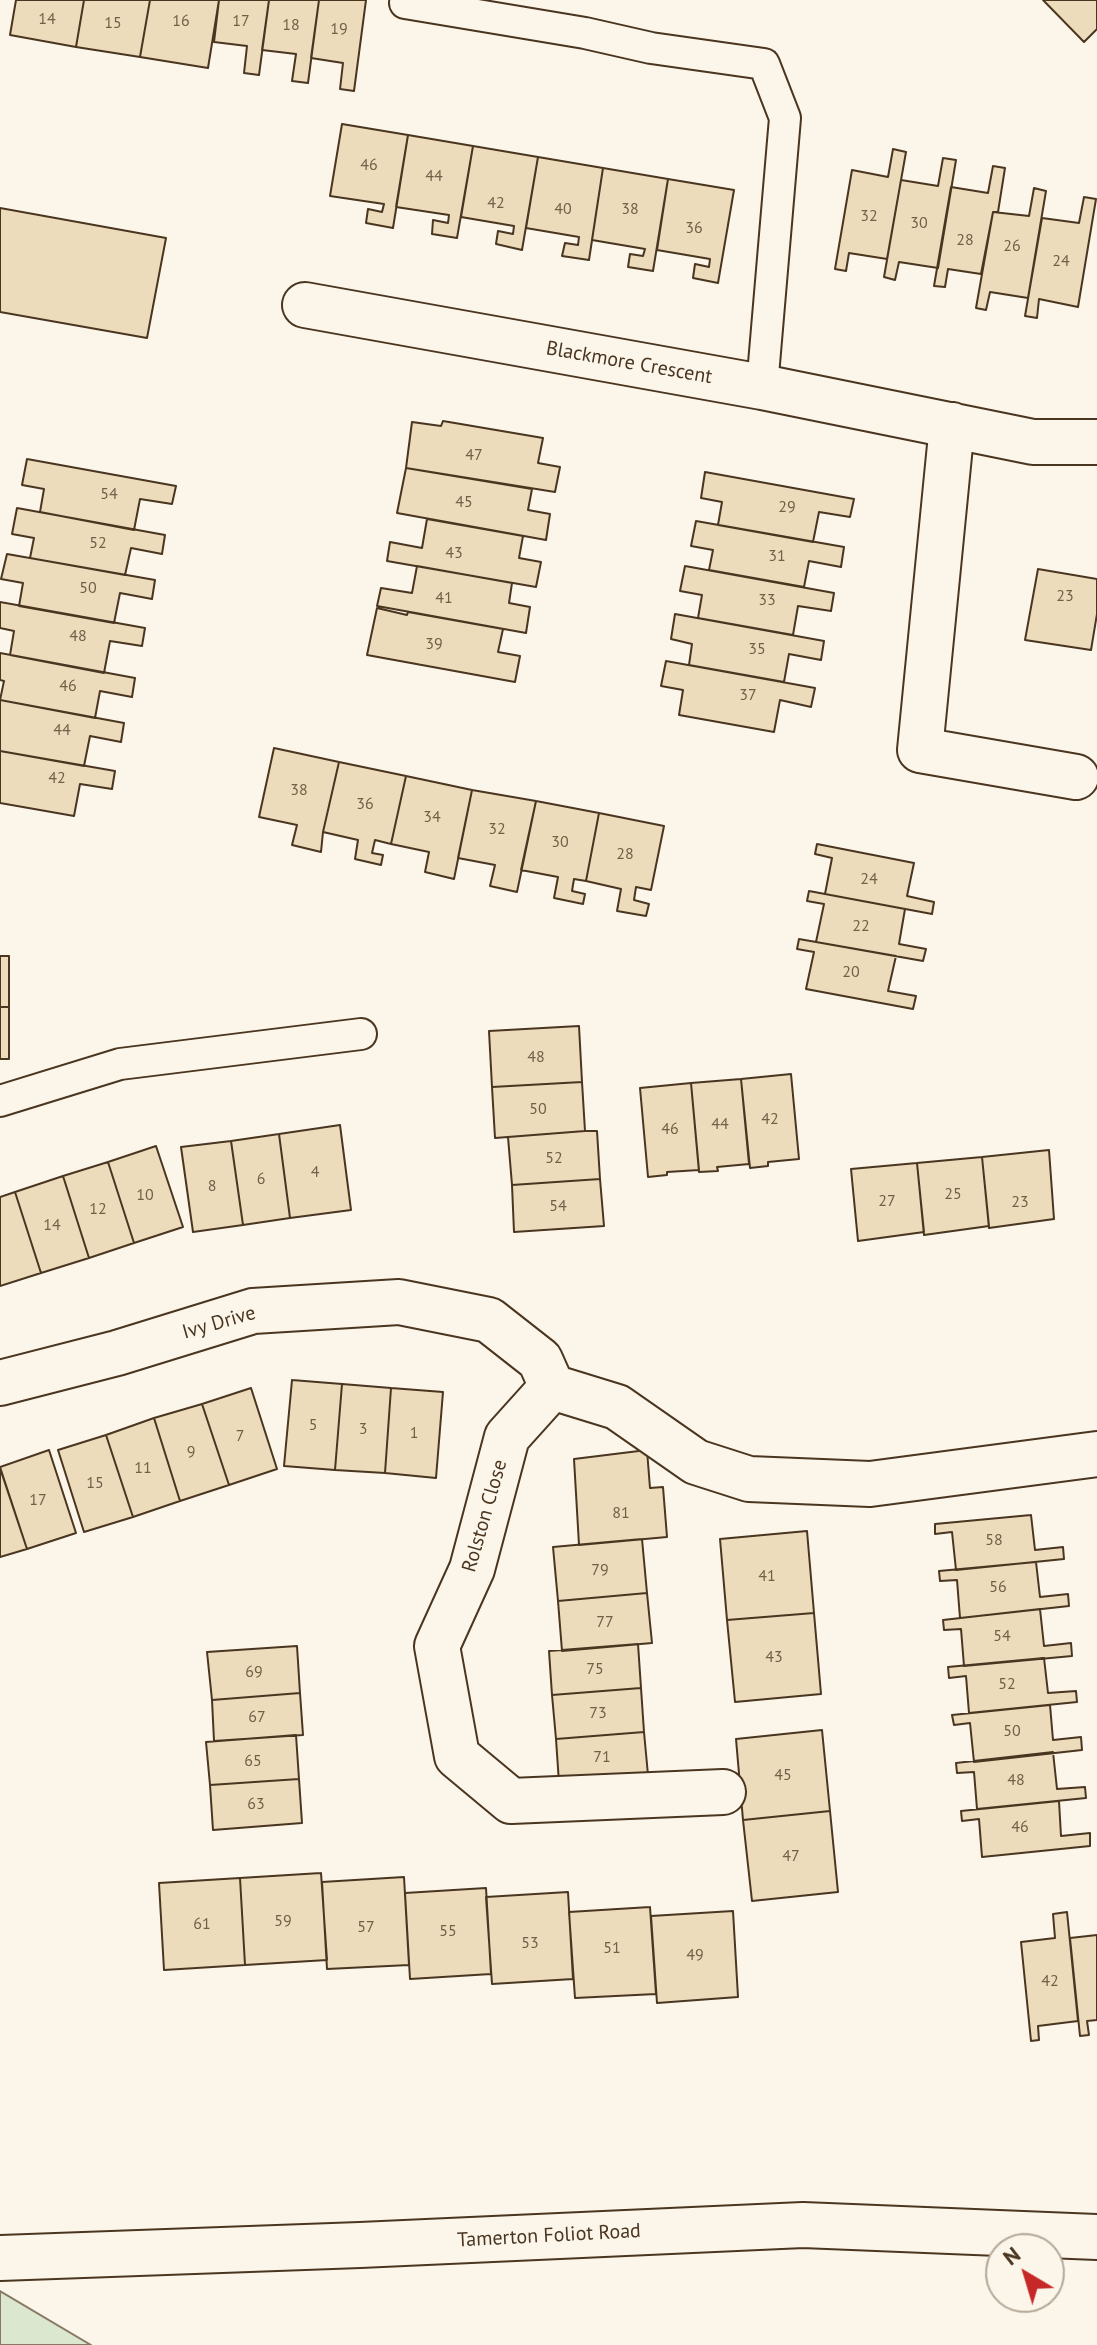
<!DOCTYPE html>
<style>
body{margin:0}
#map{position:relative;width:1097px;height:2345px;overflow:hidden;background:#fbf6e9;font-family:"PT Sans",sans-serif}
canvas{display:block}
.north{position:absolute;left:985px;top:2233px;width:80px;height:80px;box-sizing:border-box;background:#fbf6e9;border:2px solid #b4a999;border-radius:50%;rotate:322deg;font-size:22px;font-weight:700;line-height:32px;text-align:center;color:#4a3520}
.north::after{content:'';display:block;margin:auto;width:28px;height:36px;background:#c62828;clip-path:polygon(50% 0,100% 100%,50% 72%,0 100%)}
</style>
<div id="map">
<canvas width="1097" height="2345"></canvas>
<div class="north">N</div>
</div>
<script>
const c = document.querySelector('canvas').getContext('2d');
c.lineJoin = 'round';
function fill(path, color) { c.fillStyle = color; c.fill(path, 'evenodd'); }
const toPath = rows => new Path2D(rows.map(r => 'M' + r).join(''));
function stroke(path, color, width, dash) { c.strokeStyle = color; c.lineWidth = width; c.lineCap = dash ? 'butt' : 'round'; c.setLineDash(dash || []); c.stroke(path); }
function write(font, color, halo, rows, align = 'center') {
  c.font = font + ' "PT Sans",sans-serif'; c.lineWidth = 6; c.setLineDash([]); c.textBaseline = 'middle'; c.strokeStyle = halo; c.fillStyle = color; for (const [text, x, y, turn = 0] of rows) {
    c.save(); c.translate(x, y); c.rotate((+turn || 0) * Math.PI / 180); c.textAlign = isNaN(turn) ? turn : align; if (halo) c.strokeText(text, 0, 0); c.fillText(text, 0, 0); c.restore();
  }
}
const green = toPath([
 [0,2291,91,2345,0,2345,0,2291]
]);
fill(green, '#dce7d0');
stroke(green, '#887966', 2);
const building = toPath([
 [16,0,84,0,76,47,10,35,16,0],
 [84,0,150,0,140,57,76,47,84,0],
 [150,0,219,0,208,68,140,57,150,0],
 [219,0,269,0,259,75,244,73,247,46,214,42,219,0],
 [269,0,319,0,308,83,292,81,296,54,262,50,269,0],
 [319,0,366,0,354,91,340,89,343,63,311,58,319,0],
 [1043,0,1097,0,1097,29,1084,42,1043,0],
 [342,124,408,135,393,228,366,223,368,209,382,212,384,204,330,196,342,124],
 [408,135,473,146,457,238,432,234,433,220,448,223,449,215,396,207,408,135],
 [473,146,538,157,522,250,496,244,498,231,513,234,514,226,461,217,473,146],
 [893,149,906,152,887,259,849,253,846,271,835,269,852,170,888,177,893,149],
 [538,157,603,168,589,260,562,256,565,243,578,245,579,237,526,228,538,157],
 [943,158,956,160,938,268,899,262,895,280,884,277,901,180,938,186,943,158],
 [993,166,1005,168,998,212,993,212,981,274,948,269,945,287,934,286,951,187,988,193,993,166],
 [603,168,668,179,653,271,628,267,630,254,643,256,645,249,592,240,603,168],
 [668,179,734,190,718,283,693,278,695,264,709,267,710,259,657,250,668,179],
 [1034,188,1046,191,1028,298,990,292,986,310,976,308,993,212,1029,216,1034,188],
 [1084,197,1096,199,1078,307,1039,299,1037,318,1025,316,1042,218,1079,223,1084,197],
 [0,208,166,238,147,338,0,312,0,208],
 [443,421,543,438,538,463,560,467,555,492,406,468,412,422,441,426,443,421],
 [27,459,176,486,172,504,140,499,134,530,40,512,44,489,22,485,27,459],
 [406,468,532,489,528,510,550,514,546,540,397,513,406,468],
 [705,472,854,499,850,517,819,512,813,542,718,525,722,502,701,498,705,472],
 [17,508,165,535,162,554,131,548,125,575,30,558,34,538,12,534,17,508],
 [427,519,523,536,519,558,541,562,536,587,387,561,390,542,422,548,427,519],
 [696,521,844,547,841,567,809,561,804,587,709,570,713,550,691,546,696,521],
 [7,554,155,580,152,599,120,593,114,623,19,606,23,583,1,579,7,554],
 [417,566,512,583,509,603,530,607,526,633,377,606,381,588,412,593,417,566],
 [685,566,834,593,831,611,798,606,793,635,698,618,702,595,680,591,685,566],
 [1038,569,1097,579,1097,614,1091,650,1025,640,1038,569],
 [0,602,145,628,142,646,110,641,104,673,10,655,14,631,0,628,0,602],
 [377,608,407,615,408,612,503,629,498,652,520,656,515,682,367,655,377,608],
 [675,614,824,641,821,660,789,654,784,682,689,665,692,644,671,639,675,614],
 [0,653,135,678,132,697,100,691,95,718,0,700,4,681,0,680,0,653],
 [666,661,815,688,811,707,780,700,774,732,679,715,683,690,661,686,666,661],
 [0,700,124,723,121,742,90,736,84,766,0,751,0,700],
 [274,748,339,762,323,832,321,852,292,845,297,825,259,817,274,748],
 [0,751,115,771,112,789,80,784,74,816,0,803,0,751],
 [339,762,406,776,391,844,375,840,372,853,383,855,381,865,355,859,358,840,323,832,339,762],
 [406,776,472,790,454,879,425,872,429,852,391,844,406,776],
 [472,790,536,801,517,892,490,886,495,865,458,858,472,790],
 [536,801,599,813,586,881,574,879,572,891,585,894,583,904,554,898,558,877,521,870,536,801],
 [599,813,664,826,651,890,636,887,634,900,649,904,646,916,617,911,621,889,586,881,599,813],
 [817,844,914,863,907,896,934,902,932,914,825,894,832,858,815,854,817,844],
 [809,891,905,909,899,944,926,949,923,961,816,942,824,904,807,901,809,891],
 [799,939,896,956,888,991,916,996,913,1009,806,989,814,952,797,949,799,939],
 [0,956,9,956,9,1007,0,1007,0,956],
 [0,1007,9,1007,9,1059,0,1059,0,1007],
 [579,1026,582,1082,492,1087,489,1031,579,1026],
 [791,1074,799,1159,768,1162,768,1166,750,1168,741,1079,791,1074],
 [741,1079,749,1164,717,1167,718,1171,699,1172,691,1083,741,1079],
 [582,1082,585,1131,495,1138,492,1087,582,1082],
 [691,1083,699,1170,667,1172,667,1175,648,1177,640,1088,691,1083],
 [340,1125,351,1210,290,1218,279,1134,340,1125],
 [585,1131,597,1131,600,1179,512,1185,508,1137,585,1131],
 [279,1134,290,1218,243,1225,231,1141,279,1134],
 [231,1141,243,1225,193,1232,181,1147,231,1141],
 [156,1146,183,1227,134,1243,108,1162,156,1146],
 [1049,1150,1054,1219,989,1228,982,1157,1049,1150],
 [982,1157,989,1226,924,1235,917,1163,982,1157],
 [108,1162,134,1243,89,1258,63,1176,108,1162],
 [917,1163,924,1232,858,1241,851,1169,917,1163],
 [63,1176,89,1258,41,1273,15,1192,63,1176],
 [600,1179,604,1226,514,1232,512,1185,600,1179],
 [15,1192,41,1273,0,1286,0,1197,15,1192],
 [292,1380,342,1384,335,1470,284,1466,292,1380],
 [342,1384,391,1388,385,1473,335,1470,342,1384],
 [251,1388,277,1469,229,1485,202,1404,251,1388],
 [391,1388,443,1392,436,1478,385,1473,391,1388],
 [202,1404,229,1485,180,1501,154,1418,202,1404],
 [154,1418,180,1501,133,1517,106,1435,154,1418],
 [106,1435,133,1517,84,1532,58,1450,106,1435],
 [49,1450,76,1533,27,1549,0,1467,49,1450],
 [647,1450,650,1488,663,1487,667,1537,579,1545,574,1459,647,1450],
 [0,1468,27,1549,0,1557,0,1468],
 [1031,1515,1035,1550,1063,1547,1064,1559,956,1570,952,1532,935,1534,935,1524,1031,1515],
 [807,1531,814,1613,727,1620,720,1539,807,1531],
 [642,1539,647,1593,558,1601,553,1547,642,1539],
 [1036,1562,1040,1597,1068,1594,1069,1606,960,1618,957,1580,940,1581,939,1571,1036,1562],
 [647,1593,652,1643,562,1651,558,1601,647,1593],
 [1040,1609,1044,1646,1071,1643,1072,1656,964,1666,961,1629,944,1630,943,1620,1040,1609],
 [814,1613,821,1694,735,1702,727,1620,814,1613],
 [638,1644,641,1688,552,1695,549,1651,638,1644],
 [297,1646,300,1693,212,1700,207,1652,297,1646],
 [1044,1658,1048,1693,1076,1691,1077,1702,969,1713,966,1676,949,1678,948,1667,1044,1658],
 [641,1688,644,1732,556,1739,552,1695,641,1688],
 [300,1693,303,1735,214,1741,212,1700,300,1693],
 [1050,1705,1053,1740,1081,1737,1082,1750,974,1762,970,1723,954,1725,952,1715,1050,1705],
 [822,1730,830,1811,743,1820,736,1739,822,1730],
 [644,1732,648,1775,559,1783,556,1739,644,1732],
 [296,1735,299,1779,210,1785,206,1742,296,1735],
 [1053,1752,1057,1789,1085,1787,1086,1798,977,1809,974,1772,957,1773,956,1763,1053,1752],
 [299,1779,302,1823,213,1830,210,1785,299,1779],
 [1059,1801,1061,1836,1090,1833,1090,1846,982,1857,979,1819,962,1821,961,1811,1059,1801],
 [830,1811,838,1892,752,1901,743,1820,830,1811],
 [321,1873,327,1960,245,1965,240,1878,321,1873],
 [404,1877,409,1965,327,1969,322,1882,404,1877],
 [240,1878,245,1965,164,1970,159,1883,240,1878],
 [486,1888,491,1974,410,1979,405,1893,486,1888],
 [568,1892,573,1979,492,1984,486,1897,568,1892],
 [650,1907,656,1994,575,1998,569,1912,650,1907],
 [733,1911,738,1997,657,2003,651,1916,733,1911],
 [1067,1912,1078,2021,1038,2026,1039,2040,1031,2041,1021,1942,1055,1938,1053,1914,1067,1912],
 [1097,1935,1097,2020,1087,2021,1089,2035,1080,2036,1070,1938,1097,1935]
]);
fill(building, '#ecdcbc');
stroke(building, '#4a3520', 2);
const lane = toPath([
 [405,3,585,33,651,48,764,64,785,118,762,387],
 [0,1101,120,1064,361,1034]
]);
const street = toPath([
 [305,305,762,387,1033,442,1097,442],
 [952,425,920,750,1076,777],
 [0,1383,117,1353,253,1311,399,1302,489,1320,540,1360,552,1387,617,1407,696,1462,749,1479,870,1484,1097,1454],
 [552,1387,507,1437,472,1569,437,1646,457,1756,511,1801,723,1792]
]);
const secondary = toPath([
 [0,2258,360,2245,803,2225,1097,2237]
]);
stroke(lane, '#4a3520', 34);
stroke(street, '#4a3520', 48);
stroke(secondary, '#4a3520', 48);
stroke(lane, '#fbf6e9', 30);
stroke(street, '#fbf6e9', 44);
stroke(secondary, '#fbf6e9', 44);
write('16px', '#725f47', null, [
 ["14",47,19],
 ["16",181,21],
 ["17",241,21],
 ["15",113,23],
 ["18",291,25],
 ["19",339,29],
 ["46",369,165],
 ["44",434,176],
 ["42",496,203],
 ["40",563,209],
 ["38",630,209],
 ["32",869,216],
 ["30",919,223],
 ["36",694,228],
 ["28",965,240],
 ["26",1012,246],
 ["24",1061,261],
 ["47",474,455],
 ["54",109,494],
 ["45",464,502],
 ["29",787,507],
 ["52",98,543],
 ["43",454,553],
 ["31",777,556],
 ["50",88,588],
 ["23",1065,596],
 ["41",444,598],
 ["33",767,600],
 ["48",78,636],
 ["39",434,644],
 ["35",757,649],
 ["46",68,686],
 ["37",748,695],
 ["44",62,730],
 ["42",57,778],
 ["38",299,790],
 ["36",365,804],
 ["34",432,817],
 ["32",497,829],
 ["30",560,842],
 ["28",625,854],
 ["24",869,879],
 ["22",861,926],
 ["20",851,972],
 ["48",536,1057],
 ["50",538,1109],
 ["42",770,1119],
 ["44",720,1124],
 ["46",670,1129],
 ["52",554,1158],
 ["4",315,1172],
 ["6",261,1179],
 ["8",212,1186],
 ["25",953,1194],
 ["10",145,1195],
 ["27",887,1201],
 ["23",1020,1202],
 ["54",558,1206],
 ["12",98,1209],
 ["14",52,1225],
 ["5",313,1425],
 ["3",363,1429],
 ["1",414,1433],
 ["7",240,1436],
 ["9",191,1452],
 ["11",143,1468],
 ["15",95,1483],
 ["17",38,1500],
 ["81",621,1513],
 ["58",994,1540],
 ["79",600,1570],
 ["41",767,1576],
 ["56",998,1587],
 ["77",605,1622],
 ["54",1002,1636],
 ["43",774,1657],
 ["75",595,1669],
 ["69",254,1672],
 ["52",1007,1684],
 ["73",598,1713],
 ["67",257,1717],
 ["50",1012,1731],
 ["71",602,1757],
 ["65",253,1761],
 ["45",783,1775],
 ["48",1016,1780],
 ["63",256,1804],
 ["46",1020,1827],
 ["47",791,1856],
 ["59",283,1921],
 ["61",202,1924],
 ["57",366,1927],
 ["55",448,1931],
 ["53",530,1943],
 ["51",612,1948],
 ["49",695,1955],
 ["42",1050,1981]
]);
write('20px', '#4a3520', '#fbf6e9', [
 ["Blackmore Crescent",629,363,10],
 ["Ivy Drive",219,1323,-16],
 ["Rolston Close",485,1516,-74],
 ["Tamerton Foliot Road",549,2236,-3]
]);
</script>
